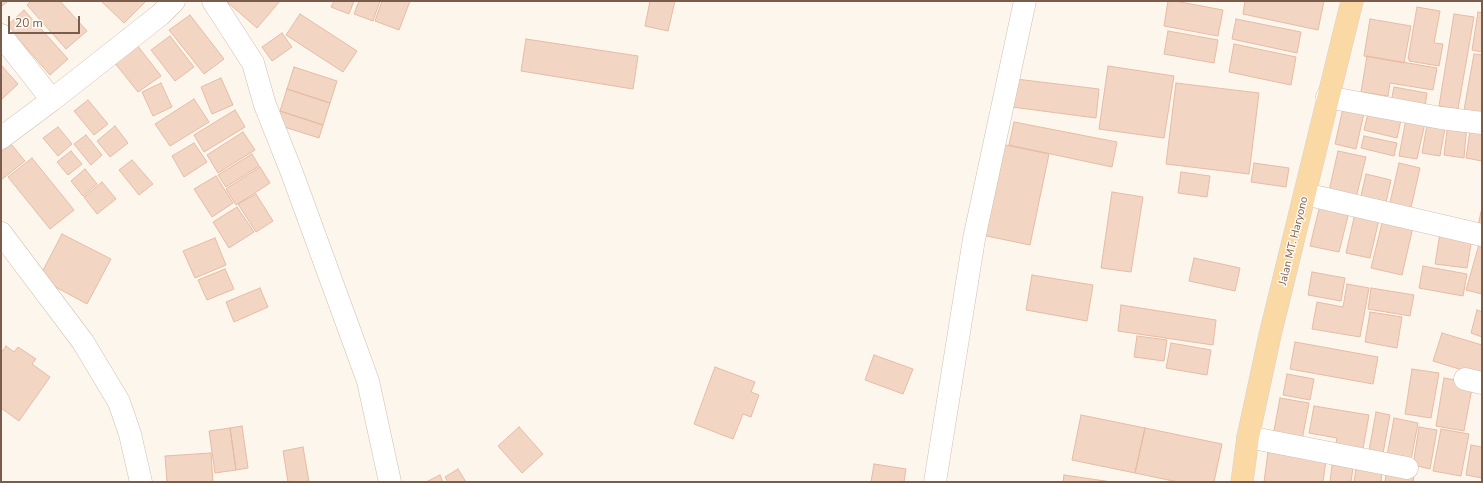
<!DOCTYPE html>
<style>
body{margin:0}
#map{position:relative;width:1483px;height:483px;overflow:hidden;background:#fdf6ec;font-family:"Nunito Sans",sans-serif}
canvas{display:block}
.frame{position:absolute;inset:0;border:2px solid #7a5c4d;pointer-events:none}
.scale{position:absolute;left:8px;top:16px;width:72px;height:18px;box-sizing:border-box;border:2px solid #7a5c4d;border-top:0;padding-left:5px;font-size:12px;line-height:14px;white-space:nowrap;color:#7a5c4d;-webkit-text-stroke:3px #fffaf3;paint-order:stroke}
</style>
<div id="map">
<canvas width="1483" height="483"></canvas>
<div class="frame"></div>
<div class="scale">20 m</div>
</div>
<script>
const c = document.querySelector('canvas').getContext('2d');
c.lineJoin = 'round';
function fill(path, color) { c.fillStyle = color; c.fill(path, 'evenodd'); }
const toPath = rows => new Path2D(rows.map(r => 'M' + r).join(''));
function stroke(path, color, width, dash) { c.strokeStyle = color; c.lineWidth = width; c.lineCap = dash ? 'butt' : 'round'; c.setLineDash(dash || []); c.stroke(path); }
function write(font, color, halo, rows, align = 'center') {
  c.font = font + ' "Nunito Sans",sans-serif'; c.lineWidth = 3; c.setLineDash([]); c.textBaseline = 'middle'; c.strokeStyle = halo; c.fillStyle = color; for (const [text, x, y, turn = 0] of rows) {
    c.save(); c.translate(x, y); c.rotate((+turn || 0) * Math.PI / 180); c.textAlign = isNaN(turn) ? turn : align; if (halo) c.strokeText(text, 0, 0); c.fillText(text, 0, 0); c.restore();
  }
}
const building = toPath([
 [1,1,8,1,1,7,1,1],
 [31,1,60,1,87,31,66,49,27,5,31,1],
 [101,1,146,1,124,23,101,1],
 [226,1,280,1,257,28,226,1],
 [334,1,354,1,349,14,331,7,334,1],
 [359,1,380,1,373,21,354,14,359,1],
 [382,1,410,1,399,30,375,21,382,1],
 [650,1,675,1,668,31,645,26,650,1],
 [1168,1,1175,1,1223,10,1218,36,1164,26,1168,1],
 [1245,1,1324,1,1318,30,1243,14,1245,1],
 [1417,7,1440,11,1434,43,1443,44,1439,66,1409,61,1410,59,1408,59,1417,7],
 [24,10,68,59,50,75,7,26,24,10],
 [1478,12,1482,13,1482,52,1472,50,1478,12],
 [300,14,357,51,343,72,286,35,300,14],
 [1454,14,1474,17,1458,109,1439,106,1454,14],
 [190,15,224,59,204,74,169,30,190,15],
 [1236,19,1301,32,1297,53,1232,39,1236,19],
 [1370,19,1411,26,1404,63,1364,56,1370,19],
 [1168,31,1218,40,1214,63,1164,54,1168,31],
 [282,33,292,47,272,61,262,47,282,33],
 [170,36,194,67,175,81,151,50,170,36],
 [526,39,638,56,633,89,521,71,526,39],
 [1234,44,1296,57,1291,85,1229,72,1234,44],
 [137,45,161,76,138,92,114,62,137,45],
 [1474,54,1482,55,1482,113,1464,110,1474,54],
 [1367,56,1437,68,1433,90,1390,83,1388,96,1361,92,1367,56],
 [1,65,18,84,1,100,1,65],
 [1108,66,1174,76,1164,138,1099,129,1108,66],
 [294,67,337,81,330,103,287,89,294,67],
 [221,78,233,105,212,114,201,87,221,78],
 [1016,79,1099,89,1096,118,1012,107,1016,79],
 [161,83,172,107,153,116,142,92,161,83],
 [1176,83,1259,93,1249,174,1166,164,1176,83],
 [1394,87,1427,93,1424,113,1390,107,1394,87],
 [287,89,330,103,323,125,280,111,287,89],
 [194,99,209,122,170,146,155,124,194,99],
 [88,100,108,124,94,135,74,111,88,100],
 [1343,108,1364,113,1356,149,1335,144,1343,108],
 [235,110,245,127,204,152,194,135,235,110],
 [280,111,323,125,319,138,275,124,280,111],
 [1368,113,1401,120,1397,138,1364,130,1368,113],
 [1406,119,1425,123,1417,159,1399,156,1406,119],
 [1428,119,1446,122,1440,156,1422,153,1428,119],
 [1014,122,1117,142,1112,167,1009,145,1014,122],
 [1448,122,1467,124,1464,158,1444,155,1448,122],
 [1471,124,1482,125,1482,161,1466,158,1471,124],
 [115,126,128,143,110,157,97,141,115,126],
 [58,127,72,144,58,156,43,138,58,127],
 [243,132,255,150,218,173,207,155,243,132],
 [86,135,102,155,91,165,74,144,86,135],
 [1364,136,1397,143,1394,156,1361,148,1364,136],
 [194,143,207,162,184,177,172,156,194,143],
 [11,144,25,161,1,180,1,152,11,144],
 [1001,144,1049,154,1030,245,982,235,1001,144],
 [71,151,82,164,68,175,57,162,71,151],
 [1338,151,1366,157,1356,198,1329,191,1338,151],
 [252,154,259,166,226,187,218,175,252,154],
 [32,158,74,210,50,229,8,177,32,158],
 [132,160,153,184,139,195,119,170,132,160],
 [1254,163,1289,168,1286,187,1251,182,1254,163],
 [1399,163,1420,168,1410,212,1389,207,1399,163],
 [260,167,270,183,236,205,226,189,260,167],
 [85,169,97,184,83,196,71,181,85,169],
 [1181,172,1210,176,1207,197,1178,193,1181,172],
 [1366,174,1391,180,1386,202,1361,196,1366,174],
 [216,176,233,203,212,217,194,189,216,176],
 [102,182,116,199,97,214,84,197,102,182],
 [1112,192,1143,197,1131,272,1101,268,1112,192],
 [256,194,273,221,256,232,238,204,256,194],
 [1320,205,1349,212,1339,252,1310,246,1320,205],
 [237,207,254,232,229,248,213,222,237,207],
 [1482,207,1482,232,1477,231,1482,207],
 [1356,209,1380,215,1370,258,1346,253,1356,209],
 [1383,219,1413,227,1402,275,1371,268,1383,219],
 [1440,233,1472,238,1467,268,1435,264,1440,233],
 [62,234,111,259,87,304,39,278,62,234],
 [215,238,226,265,195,278,183,251,215,238],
 [1480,241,1482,242,1482,294,1466,290,1480,241],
 [1194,258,1240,268,1235,291,1189,281,1194,258],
 [1423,266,1467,274,1463,296,1419,288,1423,266],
 [225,269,234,289,207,300,198,280,225,269],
 [1312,272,1345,278,1341,301,1308,295,1312,272],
 [1032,275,1093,285,1087,321,1026,310,1032,275],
 [1347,284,1369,288,1360,337,1312,329,1317,302,1343,307,1347,284],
 [260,288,268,307,234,322,226,302,260,288],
 [1371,288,1414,295,1410,316,1368,309,1371,288],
 [1121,305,1216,320,1213,345,1118,331,1121,305],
 [1477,310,1482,312,1482,337,1471,333,1477,310],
 [1370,312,1402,317,1397,348,1365,342,1370,312],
 [1442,333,1482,345,1482,376,1433,361,1442,333],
 [1137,336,1167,340,1164,361,1134,357,1137,336],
 [1295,342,1378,357,1373,384,1290,369,1295,342],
 [1171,343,1211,350,1207,375,1166,368,1171,343],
 [6,346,14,352,18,347,36,359,32,364,50,377,19,421,1,408,1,353,6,346],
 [874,355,913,369,903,394,865,380,874,355],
 [715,367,755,382,751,392,759,395,751,417,743,414,733,439,694,424,715,367],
 [1412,369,1439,373,1431,418,1405,414,1412,369],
 [1287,374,1314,379,1310,400,1283,395,1287,374],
 [1444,378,1473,383,1464,431,1436,426,1444,378],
 [1280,398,1309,403,1302,440,1273,436,1280,398],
 [1314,406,1369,415,1362,454,1335,449,1337,438,1309,433,1314,406],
 [1376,412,1390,415,1382,459,1368,456,1376,412],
 [1081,415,1145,428,1135,473,1072,460,1081,415],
 [1394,418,1418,423,1411,460,1387,456,1394,418],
 [242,426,248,468,236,470,230,428,242,426],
 [519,427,543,454,522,473,498,446,519,427],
 [1419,427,1437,430,1430,469,1413,465,1419,427],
 [230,428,236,470,215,473,209,431,230,428],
 [1145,428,1222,444,1214,482,1178,482,1135,473,1145,428],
 [1441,429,1469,434,1461,476,1433,471,1441,429],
 [1471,445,1482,447,1482,478,1466,475,1471,445],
 [303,447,309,482,288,482,283,451,303,447],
 [1268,452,1326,460,1323,482,1264,482,1268,452],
 [211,453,213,482,167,482,165,456,211,453],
 [874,464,906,469,904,482,871,482,874,464],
 [1332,465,1353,468,1351,482,1330,482,1332,465],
 [1356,468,1382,472,1381,482,1354,482,1356,468],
 [458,469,466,482,448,482,445,477,458,469],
 [1386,473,1414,476,1413,482,1385,482,1386,473],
 [440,475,443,482,426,482,440,475],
 [1064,475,1112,482,1063,482,1064,475]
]);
fill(building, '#f3d5c3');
stroke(building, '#e6bba3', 1);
const minor = toPath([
 [213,1,253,63,265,105,292,173,368,381,390,482],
 [1,35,52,100],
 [1327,97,1441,118,1482,123],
 [1,138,52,100,160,15,174,1],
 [1305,194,1482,235],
 [1,233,83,342,119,402,130,434,141,482],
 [1465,379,1482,383],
 [1248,437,1407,468],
 [935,482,974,239,1025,1]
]);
const major = toPath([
 [1242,482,1248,437,1270,335,1352,1]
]);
stroke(minor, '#d1beb0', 23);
stroke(major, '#dad1cd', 23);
stroke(minor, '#fff', 22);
stroke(major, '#fbd9a5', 22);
write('11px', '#7a5c4d', '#fffaf3', [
 ["Jalan MT. Haryono",1294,241,-76]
]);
</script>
